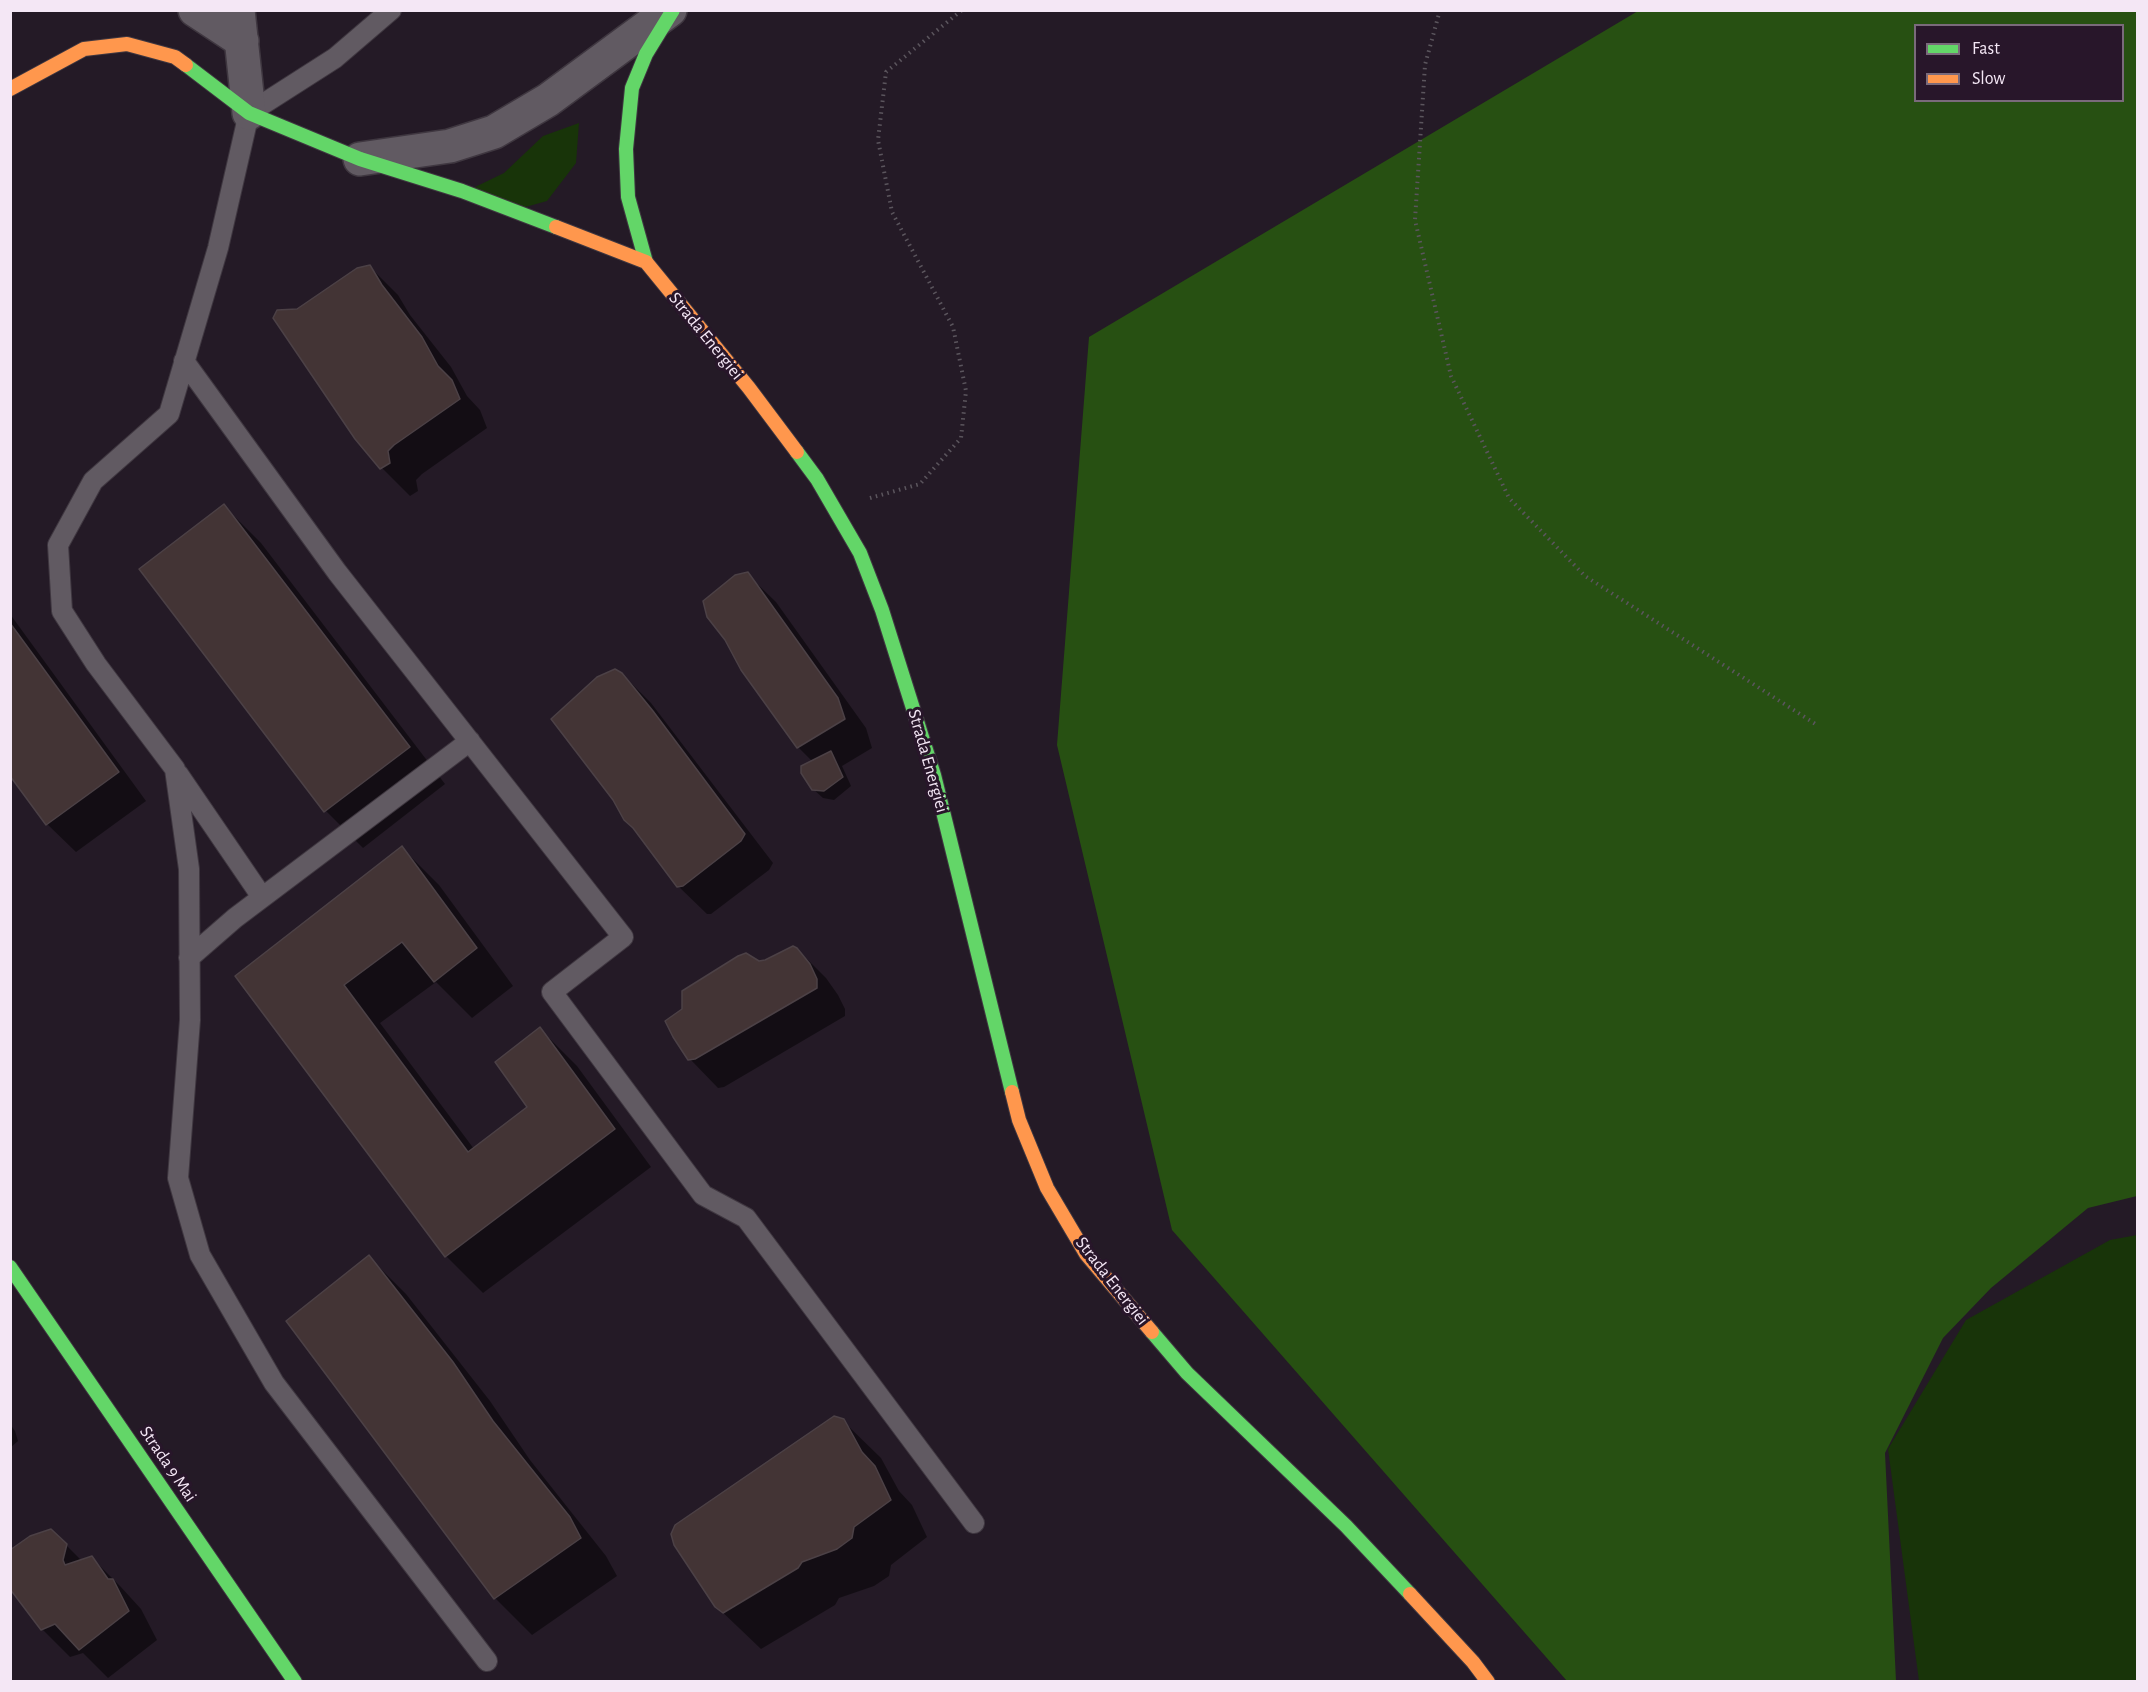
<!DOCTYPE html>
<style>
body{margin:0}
#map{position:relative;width:2148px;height:1692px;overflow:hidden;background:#241a26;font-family:"Alegreya Sans",sans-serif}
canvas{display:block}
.frame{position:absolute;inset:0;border:12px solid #f4e7f5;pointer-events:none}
.legend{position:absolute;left:1914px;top:24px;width:210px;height:78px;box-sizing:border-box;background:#28162a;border:2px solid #7a6a7b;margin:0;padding:8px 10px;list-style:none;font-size:18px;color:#f4e7f5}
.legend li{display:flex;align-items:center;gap:12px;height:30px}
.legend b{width:30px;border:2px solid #7a6a7b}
</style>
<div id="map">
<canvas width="2148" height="1692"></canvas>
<div class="frame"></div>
<ul class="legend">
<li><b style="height:8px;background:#63d668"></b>Fast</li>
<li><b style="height:8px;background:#ff974d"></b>Slow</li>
</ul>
</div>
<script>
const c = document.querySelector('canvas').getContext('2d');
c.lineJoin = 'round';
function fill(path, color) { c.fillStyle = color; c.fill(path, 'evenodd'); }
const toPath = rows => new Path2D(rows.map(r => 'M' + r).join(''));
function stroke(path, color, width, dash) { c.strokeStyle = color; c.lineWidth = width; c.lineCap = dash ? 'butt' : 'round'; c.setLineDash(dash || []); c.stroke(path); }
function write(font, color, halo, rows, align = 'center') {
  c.font = font + ' "Alegreya Sans",sans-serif'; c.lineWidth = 6; c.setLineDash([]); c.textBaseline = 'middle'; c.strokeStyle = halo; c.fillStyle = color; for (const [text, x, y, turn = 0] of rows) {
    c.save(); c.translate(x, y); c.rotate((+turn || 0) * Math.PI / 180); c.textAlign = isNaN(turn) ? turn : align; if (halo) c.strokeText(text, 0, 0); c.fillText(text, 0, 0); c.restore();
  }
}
fill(toPath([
 [579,123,576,163,547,201,504,213,471,189,504,173,543,136],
 [2137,1235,2137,1681,1919,1681,1888,1449,1966,1320,2110,1240]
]), '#183409');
fill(toPath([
 [1638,11,2137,11,2137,1196,2088,1208,1991,1288,1943,1338,1885,1453,1896,1681,1567,1681,1172,1230,1057,745,1089,337],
 [1916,26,2122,26,2122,100,1916,100]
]), '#275012');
fill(toPath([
 [369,266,398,295,410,315,451,367,467,396,480,410,487,428,422,474,416,480,418,491,410,496,382,468,297,310],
 [224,506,261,543,445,784,363,848,326,811],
 [747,574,776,602,866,728,872,748,842,766,851,786,834,800,823,798,813,789,813,762,798,747,742,669],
 [10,614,146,801,76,852,47,824,10,773],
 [622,674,651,703,773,863,769,870,711,914,707,914,678,886],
 [402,848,439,885,513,986,472,1018,436,982,380,1023,474,1149,529,1107,540,1029,577,1066,651,1167,483,1293,446,1256,237,977],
 [797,949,826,978,838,995,845,1009,845,1016,724,1087,718,1088,690,1059,759,962],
 [369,1257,406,1294,490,1401,530,1460,606,1556,617,1576,532,1635,495,1598],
 [843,1421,881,1458,899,1491,912,1505,927,1537,891,1565,889,1576,874,1586,839,1598,835,1605,761,1649,716,1606],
 [10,1424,15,1431,18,1441,10,1448],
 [66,1545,82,1561,92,1558,120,1586,141,1609,157,1640,108,1678,83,1653,70,1657,39,1626]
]), '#0007');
const building = toPath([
 [370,265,382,285,422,337,438,366,452,380,460,399,394,445,388,451,390,463,380,469,355,439,273,318,277,310,297,309,357,268,370,265],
 [224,504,410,747,324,812,139,569,224,504],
 [748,572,838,698,845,719,797,748,741,670,725,640,707,617,703,601,735,575,748,572],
 [10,623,119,772,46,825,10,776,10,623],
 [615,669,622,673,653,711,745,834,741,841,683,886,677,887,633,828,624,820,613,800,551,719,597,677,615,669],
 [831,751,843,777,824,791,812,790,801,773,801,766,831,751],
 [402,846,477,948,434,982,402,942,344,985,468,1152,527,1107,495,1062,540,1027,615,1129,445,1257,235,976,402,846],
 [793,946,797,948,810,964,817,979,817,988,695,1059,688,1060,673,1037,665,1021,682,1009,682,991,738,956,746,953,759,961,765,960,793,946],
 [369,1255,453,1362,493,1421,570,1517,581,1538,494,1599,286,1321,369,1255],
 [834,1416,844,1419,862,1452,875,1466,891,1500,854,1527,852,1538,837,1549,802,1562,798,1568,723,1613,715,1607,674,1545,671,1534,675,1525,834,1416],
 [51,1529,67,1544,63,1560,65,1565,92,1556,108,1579,113,1579,129,1611,79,1650,55,1624,41,1630,10,1589,10,1550,30,1536,51,1529]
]);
fill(building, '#433435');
stroke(building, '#4c4146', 1.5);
const lane = toPath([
 [391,10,335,58,249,113,218,248,169,414,93,481,58,545,62,611,96,664,175,769,189,869,190,1020,178,1178,200,1255,274,1383,487,1661],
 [184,361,337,572,623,937,552,992,703,1195,746,1218,974,1523],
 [178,774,262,897],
 [189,958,235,918,470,741]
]);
const street = toPath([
 [195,10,242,41],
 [238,10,249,113],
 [360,159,450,146,494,132,548,100,670,10]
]);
const fast = toPath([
 [186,65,249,113,360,159,462,191,556,227],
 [646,262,628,197,626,149,632,88,646,54,673,10],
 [797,452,817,479,860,553,882,610,934,775,1012,1092],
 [10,1267,295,1682],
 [1152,1332,1187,1373,1346,1526,1410,1594]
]);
const slow = toPath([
 [10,89,84,49,127,44,175,57,186,65],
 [556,227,646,262,749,388,797,452],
 [1012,1092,1019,1120,1047,1188,1086,1254,1152,1332],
 [1410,1594,1473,1662,1488,1682]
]);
stroke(lane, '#3f3740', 22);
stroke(street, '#3f3740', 36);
stroke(fast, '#3f3740', 16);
stroke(slow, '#3f3740', 16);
stroke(toPath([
 [1440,10,1425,65,1415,220,1451,376,1509,498,1585,576,1817,725],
 [870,498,920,484,961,438,966,391,953,327,892,212,878,140,886,72,962,10]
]), '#5b555d', 4, [1.5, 4.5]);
stroke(lane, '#615a62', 20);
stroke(street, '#615a62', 33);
stroke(fast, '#63d668', 14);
stroke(slow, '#ff974d', 14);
write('18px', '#f4e7f5', '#28162a', [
 ["Strada Energiei",706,336,51],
 ["Strada Energiei",928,761,74],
 ["Strada Energiei",1112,1281,52],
 ["Strada 9 Mai",168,1464,56]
]);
</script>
